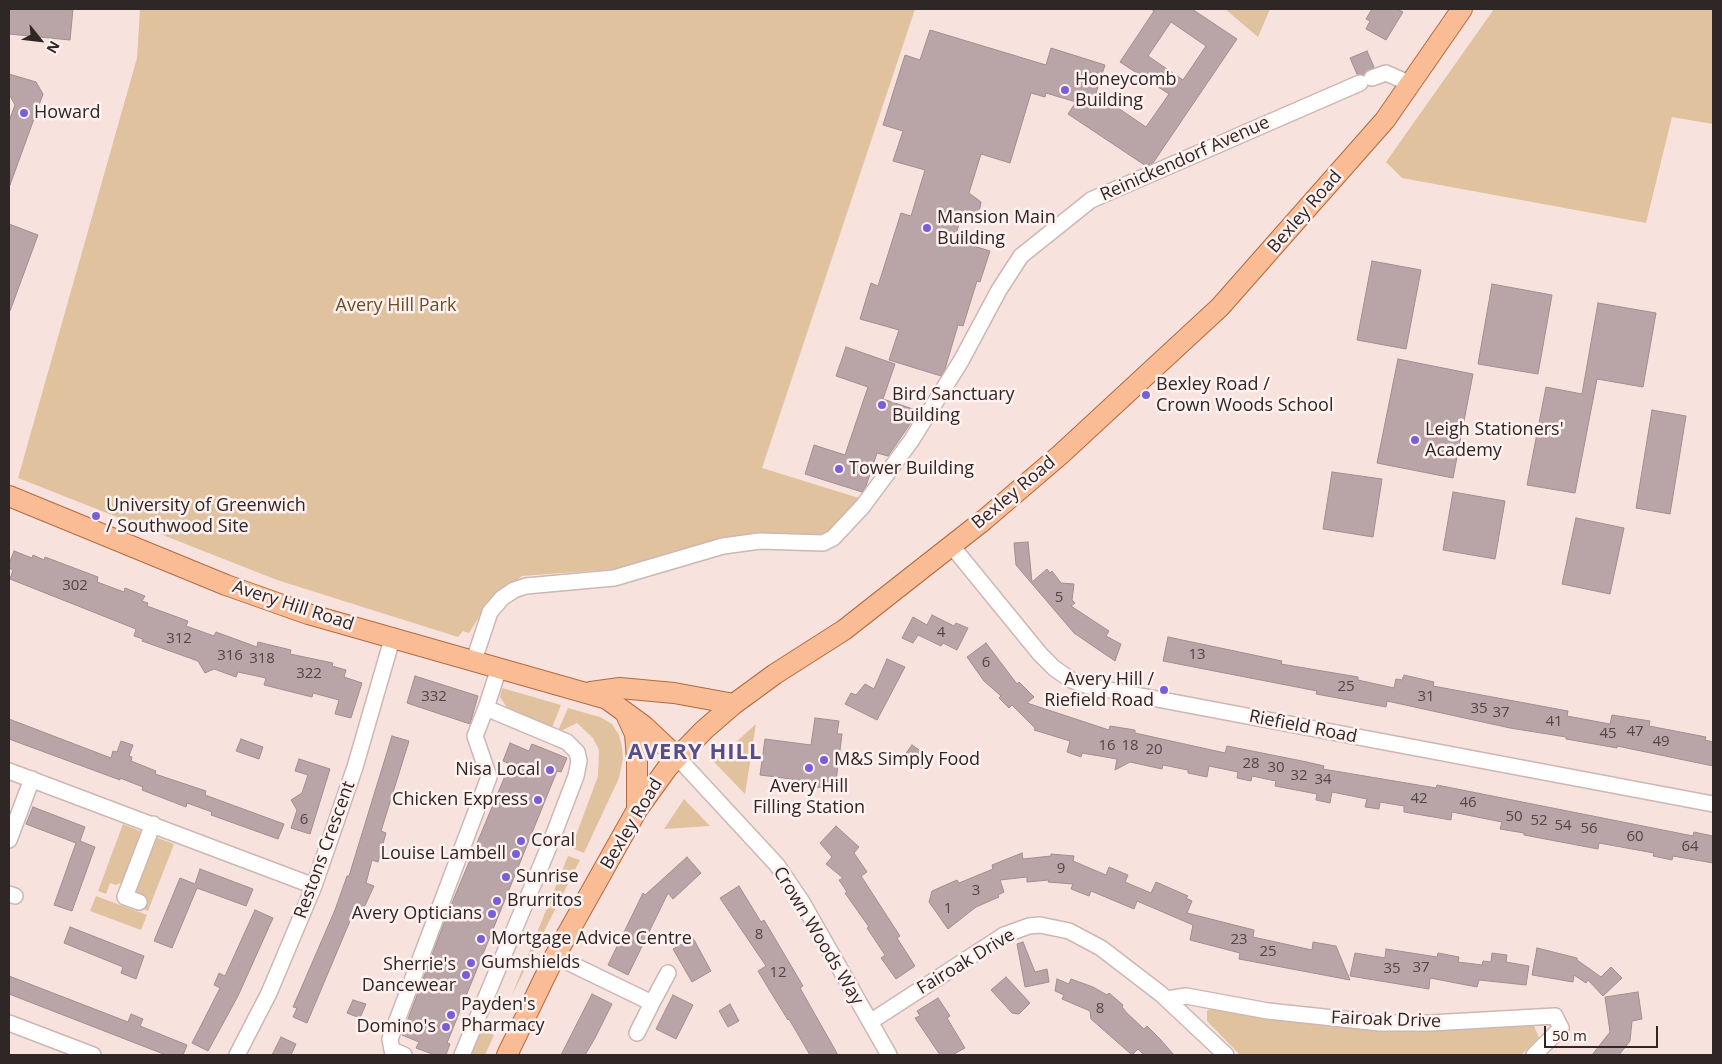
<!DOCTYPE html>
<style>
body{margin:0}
#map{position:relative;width:1722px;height:1064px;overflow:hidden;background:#f8e2de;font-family:"Open Sans",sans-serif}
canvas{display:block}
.frame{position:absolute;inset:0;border:10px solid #2f2725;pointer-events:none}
.north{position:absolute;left:15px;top:15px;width:50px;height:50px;-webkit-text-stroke:4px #fff1ef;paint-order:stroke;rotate:119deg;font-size:14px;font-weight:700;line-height:20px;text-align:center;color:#2f2725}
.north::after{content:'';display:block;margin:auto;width:18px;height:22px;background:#2f2725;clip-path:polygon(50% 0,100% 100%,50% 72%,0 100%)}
.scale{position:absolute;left:1544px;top:1026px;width:114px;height:22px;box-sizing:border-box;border:2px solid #2f2725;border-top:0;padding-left:6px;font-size:15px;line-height:18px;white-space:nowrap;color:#2f2725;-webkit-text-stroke:4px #fff1ef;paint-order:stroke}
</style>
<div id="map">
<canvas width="1722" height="1064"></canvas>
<div class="frame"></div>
<div class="north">N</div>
<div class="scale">50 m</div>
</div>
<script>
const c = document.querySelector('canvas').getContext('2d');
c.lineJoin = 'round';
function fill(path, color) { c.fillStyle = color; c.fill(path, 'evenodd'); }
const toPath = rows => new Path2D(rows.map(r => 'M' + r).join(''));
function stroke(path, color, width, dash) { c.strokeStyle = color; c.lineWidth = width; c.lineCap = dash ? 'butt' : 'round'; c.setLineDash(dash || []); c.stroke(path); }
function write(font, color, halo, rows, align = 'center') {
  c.font = font + ' "Open Sans",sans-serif'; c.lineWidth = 5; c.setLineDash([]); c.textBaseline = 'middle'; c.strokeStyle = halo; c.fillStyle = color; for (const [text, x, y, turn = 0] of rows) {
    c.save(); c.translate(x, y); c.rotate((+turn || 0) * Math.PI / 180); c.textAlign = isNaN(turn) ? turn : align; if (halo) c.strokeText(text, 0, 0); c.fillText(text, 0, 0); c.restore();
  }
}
fill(toPath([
 [140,9,915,9,762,468,859,498,825,535,723,538,617,569,522,576,489,601,469,633,463,631,458,637,277,580,18,478,137,58],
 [1225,9,1270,9,1258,37],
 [1494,9,1713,9,1713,124,1672,117,1646,223,1402,178,1386,162],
 [502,688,561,705,551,730,510,712,500,697],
 [568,708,600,717,612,724,619,735,622,747,623,759,619,778,584,853,574,849,575,838,598,776,599,750,593,738,577,723,557,733],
 [756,724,745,794,714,762],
 [684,799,710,826,664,829],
 [123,824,142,832,142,834,124,881,116,885,110,883,106,894,98,891],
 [155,837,174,844,148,911,141,908,145,897,135,890],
 [568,856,580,860,511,997],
 [96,896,147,915,141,930,90,911],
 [1215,1007,1257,1013,1533,1023,1539,1038,1521,1055,1240,1055,1207,1021,1207,1011],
 [481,1030,494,1035,485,1055,470,1055]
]), '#e0c29f');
const building = toPath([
 [9,9,73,9,70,40,9,34,9,9],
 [1151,9,1192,9,1237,39,1153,163,1146,166,1068,114,1076,102,1046,93,1045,97,1031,93,1010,163,981,154,969,193,981,202,980,208,977,212,972,214,963,211,954,240,990,251,980,282,977,281,963,326,958,325,945,369,941,376,889,360,899,330,860,319,871,283,878,286,901,213,911,216,925,170,893,161,903,131,883,125,905,55,920,60,930,30,1046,65,1051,48,1105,65,1096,93,1146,127,1169,94,1120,62,1154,11,1151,9],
 [1171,22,1206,46,1183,80,1148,56,1171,22],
 [1372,9,1397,9,1403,12,1386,40,1366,29,1370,21,1366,19,1372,9],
 [1367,51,1374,67,1364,75,1357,74,1350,58,1367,51],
 [9,74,36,82,43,94,10,185,9,121,15,105,9,94,9,74],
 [9,224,38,235,10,311,9,311,9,224],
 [1372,261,1421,270,1406,349,1357,340,1372,261],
 [1492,284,1552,295,1538,374,1478,364,1492,284],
 [1598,303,1656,313,1643,387,1597,379,1575,493,1527,485,1546,387,1582,394,1598,303],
 [846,347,895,364,883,399,919,411,888,456,877,453,866,486,862,492,805,474,814,445,845,455,868,387,836,376,846,347],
 [1398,359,1473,374,1453,478,1377,463,1398,359],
 [1652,410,1686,416,1670,514,1636,508,1652,410],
 [1332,472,1382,479,1373,537,1323,529,1332,472],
 [1453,492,1505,501,1495,559,1443,550,1453,492],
 [1576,518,1624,528,1610,594,1562,584,1576,518],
 [1028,542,1032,582,1047,569,1050,573,1052,571,1061,583,1074,584,1072,600,1075,603,1071,606,1109,631,1106,636,1121,644,1115,661,1074,633,1016,565,1014,543,1028,542],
 [14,551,32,558,33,555,44,560,45,557,98,577,97,582,124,592,125,588,145,596,142,601,148,603,147,606,188,621,186,626,214,636,216,632,257,647,258,642,291,650,290,654,333,663,332,666,346,670,344,677,362,683,351,718,335,714,339,700,313,693,312,697,264,685,266,678,238,672,236,677,214,669,205,673,198,661,142,641,143,639,134,636,136,629,10,579,13,570,9,568,9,564,14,551],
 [932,615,954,626,956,623,968,628,957,650,943,643,941,646,918,635,913,643,902,638,913,617,927,625,932,615],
 [1168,637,1282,661,1281,664,1358,677,1358,680,1394,688,1396,679,1402,680,1404,675,1434,682,1433,686,1568,711,1567,716,1610,724,1612,715,1650,721,1649,726,1706,737,1705,740,1713,742,1713,766,1617,746,1617,748,1566,739,1566,737,1510,728,1387,701,1386,707,1316,694,1317,691,1163,661,1168,637],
 [986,643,1017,684,1019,682,1034,697,1027,703,1109,730,1110,726,1135,730,1135,733,1225,753,1227,746,1307,762,1324,766,1323,769,1436,788,1437,785,1693,836,1694,832,1713,836,1713,863,1673,856,1672,860,1653,856,1654,853,1599,843,1598,849,1524,835,1524,833,1500,829,1502,822,1452,812,1451,820,1404,812,1404,806,1380,802,1379,809,1365,807,1367,799,1332,792,1330,803,1316,800,1317,794,1275,786,1276,781,1252,776,1251,781,1237,778,1238,772,1209,766,1207,777,1188,773,1188,770,1163,765,1162,769,1130,762,1115,770,1117,759,1082,753,1081,757,1067,752,1070,741,1034,730,1035,728,1012,705,1009,708,999,698,1001,696,984,681,967,657,986,643],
 [887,659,905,667,877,720,845,704,851,693,856,695,865,684,874,689,887,659],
 [415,676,478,696,470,724,407,703,415,676],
 [815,718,839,721,837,734,842,734,835,789,806,786,807,781,760,775,765,739,811,745,815,718],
 [9,719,111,758,113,751,117,752,121,741,133,745,129,756,132,757,131,761,156,771,155,774,206,791,205,795,284,824,278,839,211,815,212,812,187,803,186,807,142,790,143,787,120,778,120,780,9,739,9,719],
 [392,736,409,741,381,831,386,833,378,862,372,860,366,883,374,886,362,912,355,909,307,1023,293,1017,297,1008,293,1007,335,910,347,876,349,876,392,736],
 [241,739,263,747,259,759,236,751,241,739],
 [510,743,529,751,532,744,567,758,561,772,557,771,447,1043,450,1044,446,1055,435,1055,416,1048,419,1042,402,1035,447,915,510,764,503,761,510,743],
 [912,745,931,758,923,769,904,756,912,745],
 [299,759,330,769,310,834,291,828,297,810,291,800,302,793,308,775,295,771,299,759],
 [33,807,85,827,80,841,95,847,72,911,54,905,76,843,26,824,33,807],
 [836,826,859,847,854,853,867,872,861,876,900,936,897,938,915,966,896,979,881,958,885,955,867,928,869,927,845,893,847,892,839,880,843,878,826,864,832,857,820,843,836,826],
 [1022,853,1023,859,1051,856,1051,854,1074,856,1073,861,1106,875,1109,867,1128,875,1125,882,1151,893,1156,882,1188,896,1186,898,1192,901,1187,913,1254,930,1253,937,1312,950,1313,942,1336,946,1350,980,1239,959,1240,953,1190,940,1193,925,1137,901,1134,909,1091,891,1089,896,1071,889,1073,884,1048,882,1049,880,1027,882,1027,877,1000,880,1004,892,998,895,999,897,976,907,948,929,929,902,932,891,957,880,959,883,993,869,992,865,1022,853],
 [687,857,701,873,673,899,668,893,628,975,608,965,643,893,645,895,687,857],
 [200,869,253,889,246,906,197,888,172,948,154,941,180,878,195,884,200,869],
 [739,886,761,922,764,920,803,986,800,988,838,1055,810,1055,789,1019,788,1020,770,991,758,971,766,966,720,898,739,886],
 [255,910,273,918,238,996,208,1051,192,1043,220,988,214,985,219,973,225,976,255,910],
 [70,927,144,956,136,979,121,973,123,967,64,943,70,927],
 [693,938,711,971,692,982,673,949,693,938],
 [1023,942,1035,972,1047,969,1049,982,1025,987,1017,944,1023,942],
 [1537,948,1577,958,1577,960,1601,977,1611,967,1622,978,1603,996,1588,980,1586,983,1574,975,1573,982,1532,975,1537,948],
 [1386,949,1437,957,1438,953,1459,957,1458,962,1482,965,1483,961,1491,962,1492,953,1507,955,1506,962,1529,966,1526,985,1479,980,1477,987,1430,978,1429,989,1350,976,1355,953,1385,958,1386,949],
 [9,976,128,1022,131,1014,143,1019,140,1026,187,1045,183,1055,166,1055,9,994,9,976],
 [1006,977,1030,1003,1019,1014,1012,1013,991,990,1006,977],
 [1057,979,1069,984,1071,979,1093,987,1107,995,1109,993,1123,1005,1122,1007,1127,1013,1144,1029,1147,1026,1160,1039,1174,1055,1144,1055,1138,1049,1132,1055,1091,1019,1090,1011,1062,999,1064,995,1055,991,1057,979],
 [1638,992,1642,1019,1632,1021,1630,1041,1619,1055,1592,1055,1610,1032,1605,997,1638,992],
 [592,994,612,1004,595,1038,585,1055,561,1055,592,994],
 [673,995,693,1005,676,1039,656,1029,673,995],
 [938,998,950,1016,947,1018,965,1048,952,1055,940,1055,915,1018,920,1016,917,1011,938,998],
 [353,1000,366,1004,360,1018,347,1013,353,1000],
 [730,1004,739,1021,728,1027,719,1011,730,1004],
 [281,1037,296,1044,291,1055,272,1055,281,1037]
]);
fill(building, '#b9a4a7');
stroke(building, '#a28e90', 1);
const minor = toPath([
 [1372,78,1386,73,1411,84],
 [951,545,1040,654,1054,668,1071,680,1088,686,1713,804],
 [474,660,490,612,502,598,514,590,526,586,614,578,723,546,760,541,823,543,833,538,863,506,911,441,961,361,999,290,1021,256,1091,200,1360,83],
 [677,757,777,865,802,902,889,1055],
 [9,771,314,886],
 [9,840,32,779],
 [9,894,15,896],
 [139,902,125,897,153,824],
 [555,956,652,1003,668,973],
 [1167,999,1186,996,1268,1011,1380,1023,1430,1023,1555,1016,1561,1028,1534,1055],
 [870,1022,1004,935,1029,926,1040,925,1069,931,1101,948,1161,994,1226,1055],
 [9,1023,93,1055],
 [637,1033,652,1003],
 [237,1055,269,993,314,886,355,767,393,636],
 [404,1055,392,1050,390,1039,489,777,475,736,486,708],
 [462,1055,550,844,576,776,579,761,577,752,567,742,486,708,499,668]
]);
const major = toPath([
 [9,496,226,585,308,614,607,699,644,726,677,757],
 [591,692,620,688,674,693,734,704],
 [625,712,635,734,637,759,637,810],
 [507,1055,555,956,637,810,668,767,704,730,734,704,775,674,844,630,984,520,1060,455,1220,307,1385,120,1462,9]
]);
stroke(minor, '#ccb7b3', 18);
stroke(major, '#b16b40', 22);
stroke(minor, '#fff', 15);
stroke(major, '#fabc95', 20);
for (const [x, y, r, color] of [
 [1065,90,5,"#785fda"],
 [24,113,5,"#785fda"],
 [927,228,5,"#785fda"],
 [1146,395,5,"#785fda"],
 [882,405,5,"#785fda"],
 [1415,440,5,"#785fda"],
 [839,469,5,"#785fda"],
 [96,516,5,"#785fda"],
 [1164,690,5,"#785fda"],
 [824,760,5,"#785fda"],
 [809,768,5,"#785fda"],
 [550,770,5,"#785fda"],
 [538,800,5,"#785fda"],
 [521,841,5,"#785fda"],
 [516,854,5,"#785fda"],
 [506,877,5,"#785fda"],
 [497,901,5,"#785fda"],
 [492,914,5,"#785fda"],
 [481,939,5,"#785fda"],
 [471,963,5,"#785fda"],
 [466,975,5,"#785fda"],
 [451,1015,5,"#785fda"],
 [446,1027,5,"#785fda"]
]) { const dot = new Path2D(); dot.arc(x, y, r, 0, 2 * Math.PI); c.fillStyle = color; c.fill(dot); stroke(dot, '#fff1ef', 2); }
write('15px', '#524646', null, [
 ["302",75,586],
 ["5",1059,598],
 ["4",941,633],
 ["312",179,639],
 ["13",1197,655],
 ["316",230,656],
 ["318",262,659],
 ["6",986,663],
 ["322",309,674],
 ["25",1346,687],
 ["332",434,697],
 ["31",1426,697],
 ["35",1479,709],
 ["37",1501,713],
 ["41",1554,722],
 ["47",1635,732],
 ["45",1608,734],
 ["49",1661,742],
 ["16",1107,746],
 ["18",1130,746],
 ["20",1154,750],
 ["28",1251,764],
 ["30",1276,768],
 ["32",1299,776],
 ["34",1323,780],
 ["42",1419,799],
 ["46",1468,803],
 ["50",1514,817],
 ["6",304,820],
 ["52",1539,821],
 ["54",1563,826],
 ["56",1589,829],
 ["60",1635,837],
 ["64",1690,847],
 ["9",1061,869],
 ["3",976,891],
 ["1",948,909],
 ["8",759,935],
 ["23",1239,940],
 ["25",1268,952],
 ["37",1421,968],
 ["35",1392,969],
 ["12",778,973],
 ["8",1100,1009]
]);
write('18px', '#2f2725', '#fff1ef', [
 ["Honeycomb",1075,80],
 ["Building",1075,101],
 ["Howard",34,113],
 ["Mansion Main",937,218],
 ["Building",937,239],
 ["Bexley Road /",1156,385],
 ["Crown Woods School",1156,406],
 ["Bird Sanctuary",892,395],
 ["Building",892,416],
 ["Leigh Stationers'",1425,430],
 ["Academy",1425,451],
 ["Tower Building",849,469],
 ["University of Greenwich",106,506],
 ["/ Southwood Site",106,527],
 ["Avery Hill /",1154,680,"right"],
 ["Riefield Road",1154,701,"right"],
 ["M&S Simply Food",834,760],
 ["Nisa Local",540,770,"right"],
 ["Avery Hill",809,787,"center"],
 ["Filling Station",809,808,"center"],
 ["Chicken Express",528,800,"right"],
 ["Coral",531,841],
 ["Louise Lambell",506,854,"right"],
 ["Sunrise",516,877],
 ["Brurritos",507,901],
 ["Avery Opticians",482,914,"right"],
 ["Mortgage Advice Centre",491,939],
 ["Gumshields",481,963],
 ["Sherrie's",456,965,"right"],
 ["Dancewear",456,986,"right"],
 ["Payden's",461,1005],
 ["Pharmacy",461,1026],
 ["Domino's",436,1027,"right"]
], 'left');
write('18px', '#2f2725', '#fff1ef', [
 ["Reinickendorf Avenue",1185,159,-24],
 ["Bexley Road",1305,212,-49],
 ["Bexley Road",1014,493,-40],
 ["Avery Hill Road",293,606,18],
 ["Riefield Road",1303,727,11],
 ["Bexley Road",632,824,-59],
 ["Restons Crescent",325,850,-70],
 ["Crown Woods Way",818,936,59],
 ["Fairoak Drive",966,962,-31],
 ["Fairoak Drive",1386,1020,2]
]);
write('18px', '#6d4c21', '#fff1ef', [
 ["Avery Hill Park",396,306]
]);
c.letterSpacing = '1px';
write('bold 22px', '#564d8b', '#fff1ef', [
 ["AVERY HILL",695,753]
]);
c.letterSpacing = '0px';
</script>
